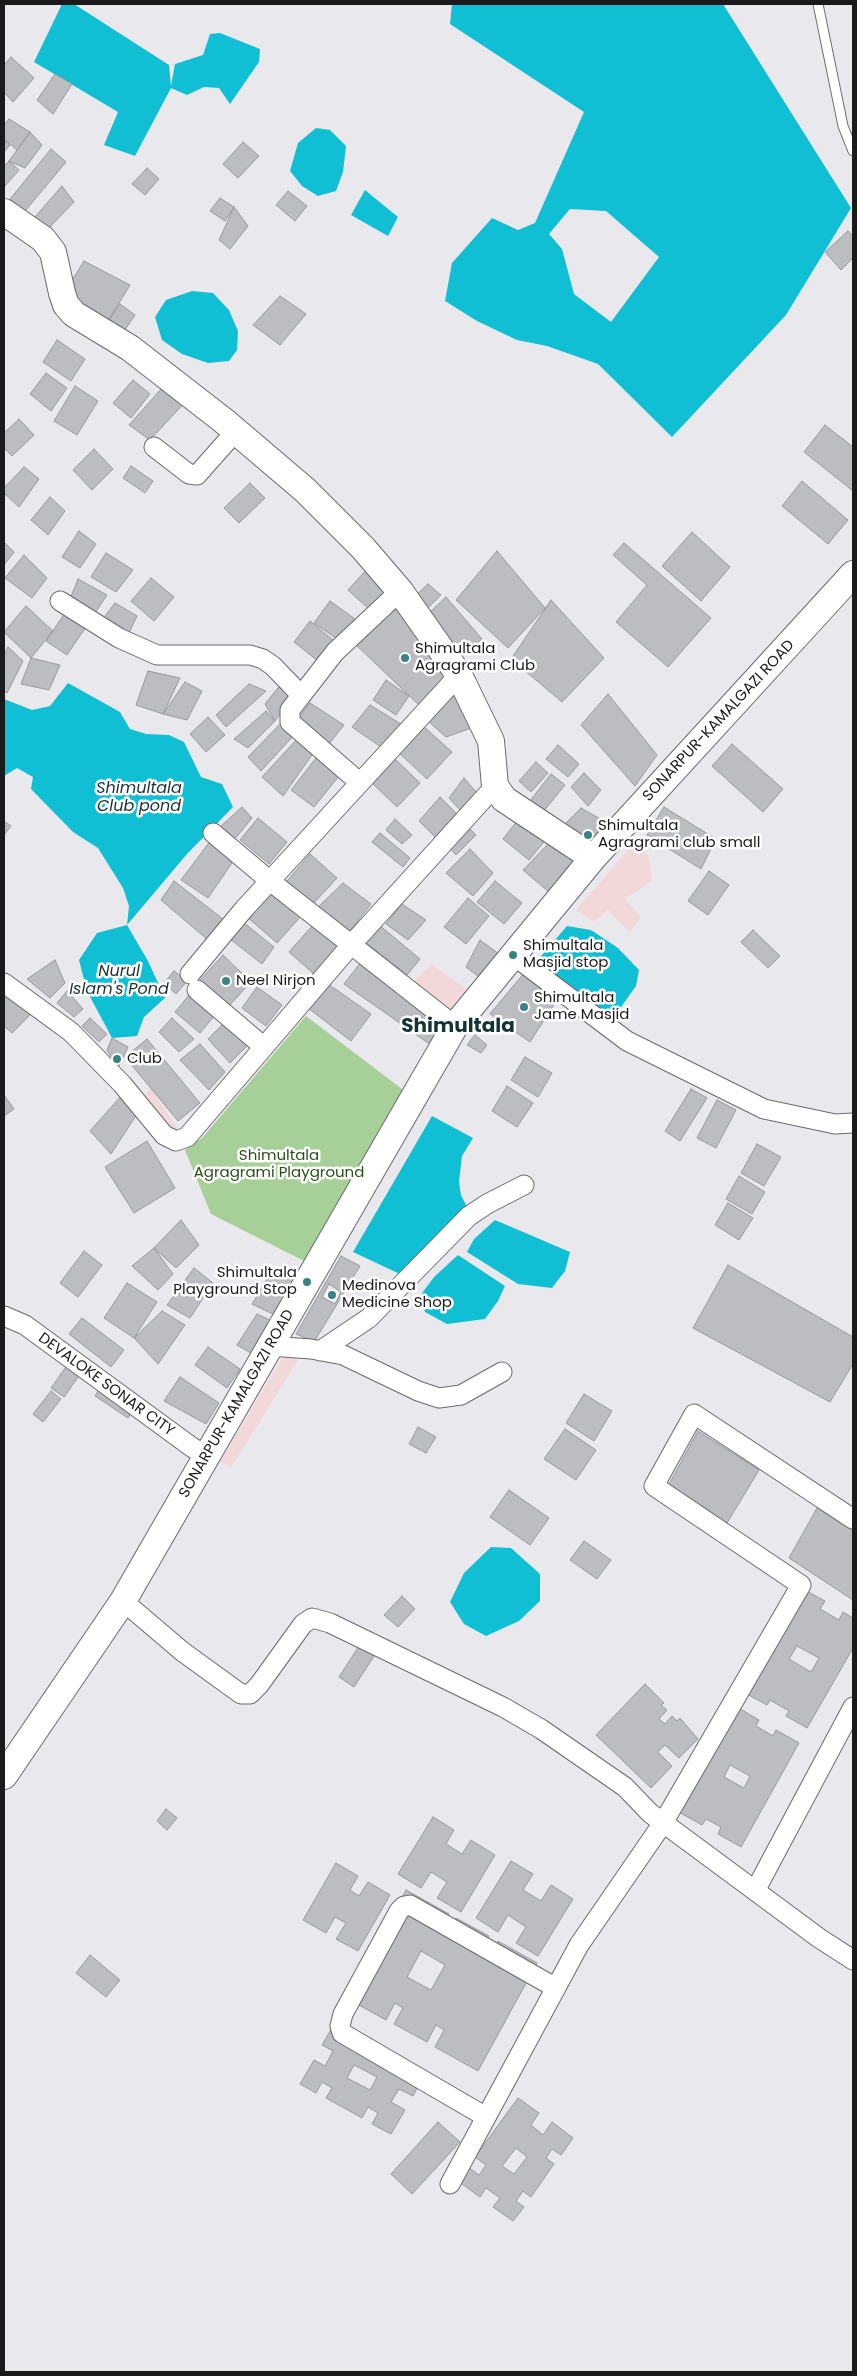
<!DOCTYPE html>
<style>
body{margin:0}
#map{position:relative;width:857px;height:2376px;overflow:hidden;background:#e9e9ed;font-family:Poppins,sans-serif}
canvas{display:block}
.frame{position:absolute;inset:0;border:5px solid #1a1a1c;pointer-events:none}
</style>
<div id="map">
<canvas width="857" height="2376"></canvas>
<div class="frame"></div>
</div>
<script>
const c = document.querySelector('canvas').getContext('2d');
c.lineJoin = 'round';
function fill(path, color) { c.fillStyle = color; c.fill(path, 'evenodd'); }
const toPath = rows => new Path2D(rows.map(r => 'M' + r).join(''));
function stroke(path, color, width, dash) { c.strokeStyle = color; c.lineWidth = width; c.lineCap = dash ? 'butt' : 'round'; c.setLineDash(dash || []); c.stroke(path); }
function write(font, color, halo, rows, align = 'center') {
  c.font = font + ' Poppins,sans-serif'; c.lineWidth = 5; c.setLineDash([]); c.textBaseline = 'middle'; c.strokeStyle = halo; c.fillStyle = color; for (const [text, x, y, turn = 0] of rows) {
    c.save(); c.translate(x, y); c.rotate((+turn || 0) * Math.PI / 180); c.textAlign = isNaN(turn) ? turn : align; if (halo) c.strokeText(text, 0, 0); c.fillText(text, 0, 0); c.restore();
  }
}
fill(toPath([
 [633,844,649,856,652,880,637,892,625,898,641,917,630,933,608,910,594,922,576,910],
 [432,964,470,992,453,1013,412,983],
 [150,1087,179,1131,166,1127,144,1097],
 [285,1353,298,1360,231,1468,220,1462]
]), '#f3d8d9');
fill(toPath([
 [306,1016,406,1092,310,1264,211,1214,185,1150,202,1138]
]), '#a7cf98');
fill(toPath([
 [62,4,74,4,169,65,171,86,175,64,203,55,210,34,220,33,260,49,259,62,230,104,219,88,204,87,187,95,171,88,135,156,104,145,118,112,34,62],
 [452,4,723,4,851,208,786,315,672,437,598,364,547,346,517,340,477,321,445,301,452,263,492,218,518,230,535,223,584,112,450,24],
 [570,209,606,211,659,257,611,322,574,294,562,249,549,234],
 [316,128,330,130,346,146,343,172,336,191,318,196,302,186,290,171,298,143],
 [365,190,398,217,388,236,351,215],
 [192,291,213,293,229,310,238,331,237,350,229,361,208,363,182,354,162,340,155,317,166,300],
 [68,683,120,712,130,729,146,734,169,735,184,742,201,777,222,784,233,807,187,854,127,925,148,961,165,998,144,1017,137,1036,112,1038,87,991,79,960,97,933,127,925,129,906,123,888,98,848,73,832,31,789,33,777,17,768,4,776,4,699,32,710,50,706],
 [567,926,591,930,618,948,639,970,636,986,616,1014,602,1010,536,962],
 [432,1116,473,1138,462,1156,459,1182,461,1195,468,1209,402,1275,353,1252],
 [495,1220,570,1252,565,1271,552,1288,518,1284,467,1252,474,1239],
 [458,1255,505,1286,498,1301,485,1319,447,1324,425,1312,420,1296,434,1277],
 [491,1547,511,1548,540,1574,540,1601,519,1621,486,1636,464,1624,450,1602,464,1573]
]), '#11bfd4');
const building = toPath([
 [11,57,34,78,13,102,4,92,4,65,11,57],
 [55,74,72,84,53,114,37,100,55,74],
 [9,119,30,132,17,150,4,139,4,125,9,119],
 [30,132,42,145,25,168,9,161,30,132],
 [4,140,10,145,4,152,4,140],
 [243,142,259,156,238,178,223,164,243,142],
 [51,149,66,162,25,211,10,199,51,149],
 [9,161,19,170,4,187,4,166,9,161],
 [147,168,159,179,145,195,132,184,147,168],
 [62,186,74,202,48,229,34,218,62,186],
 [288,191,307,206,295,221,276,205,288,191],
 [220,198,234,207,225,221,210,211,220,198],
 [234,207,248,226,230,249,219,240,234,207],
 [848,231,853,236,853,258,841,270,825,252,848,231],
 [84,261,130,285,105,326,71,311,73,279,84,261],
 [280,296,306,314,280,345,253,325,280,296],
 [120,304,135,315,120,337,105,326,120,304],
 [57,340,85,359,71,381,43,362,57,340],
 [46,373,67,388,51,411,30,394,46,373],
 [170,379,187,400,150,440,129,425,170,379],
 [133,380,150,394,131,418,113,403,133,380],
 [75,386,98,401,77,435,54,421,75,386],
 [19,419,34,435,12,456,4,448,4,433,19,419],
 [825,425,853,447,853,491,804,452,825,425],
 [94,449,113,469,92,490,73,470,94,449],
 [131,466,153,481,145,493,123,478,131,466],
 [24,467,39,479,19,507,4,493,4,488,24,467],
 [802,481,848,520,828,544,782,506,802,481],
 [250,483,265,498,239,523,224,508,250,483],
 [50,497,65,511,48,535,31,520,50,497],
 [79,531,96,544,80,568,62,557,79,531],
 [692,532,730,567,701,601,662,566,692,532],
 [4,542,14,552,4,565,4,542],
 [624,543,711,618,668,667,616,622,647,585,613,555,624,543],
 [497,551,545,608,508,648,456,600,497,551],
 [106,553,133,570,116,592,91,577,106,553],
 [24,555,47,578,32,598,5,578,24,555],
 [368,568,390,588,370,610,348,590,368,568],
 [151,578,174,597,154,621,131,601,151,578],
 [78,579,107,595,95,613,70,599,78,579],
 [428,584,441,595,426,610,413,598,428,584],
 [446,597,482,639,464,655,428,614,446,597],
 [551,600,604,658,562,702,511,659,551,600],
 [330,601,355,619,340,641,314,623,330,601],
 [115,603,137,616,128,635,102,620,115,603],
 [400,603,450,675,421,707,353,642,400,603],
 [26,606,53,631,31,658,4,632,26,606],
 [65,613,86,627,67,655,46,641,65,613],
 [310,621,339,645,323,665,294,642,310,621],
 [8,647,23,661,7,693,4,691,4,655,8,647],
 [31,658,60,665,49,690,21,684,31,658],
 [148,671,180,678,163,714,136,705,148,671],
 [386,680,409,696,396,715,373,700,386,680],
 [185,682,202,691,187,720,163,714,185,682],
 [282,683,294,696,275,721,265,704,282,683],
 [249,684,266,691,226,727,216,715,249,684],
 [459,691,477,726,446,737,427,720,459,691],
 [608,694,657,755,635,786,581,725,608,694],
 [310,703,344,725,329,744,299,717,310,703],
 [370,705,401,724,381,747,352,727,370,705],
 [266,711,275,721,248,748,234,739,266,711],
 [208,717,225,735,206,752,190,734,208,717],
 [282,722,295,734,261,771,248,757,282,722],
 [422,725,452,752,427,779,397,751,422,725],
 [297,739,314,752,283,796,262,777,297,739],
 [732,744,783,789,763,812,712,766,732,744],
 [558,745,579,764,568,777,546,759,558,745],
 [392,756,420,783,397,807,369,780,392,756],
 [316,758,339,776,314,807,291,790,316,758],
 [536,762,548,773,531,792,519,781,536,762],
 [584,773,601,790,588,806,571,787,584,773],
 [551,774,565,785,543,812,529,802,551,774],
 [464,778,477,793,460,810,449,798,464,778],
 [440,797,458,815,438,840,419,821,440,797],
 [242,807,252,818,234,840,220,827,242,807],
 [664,807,716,839,701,869,647,835,664,807],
 [581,808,609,824,590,844,563,826,581,808],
 [521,816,548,837,529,860,503,839,521,816],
 [258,818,287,842,269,864,240,840,258,818],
 [395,819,412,835,402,844,386,830,395,819],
 [4,821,11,826,4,835,4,821],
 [465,824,476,835,456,855,446,844,465,824],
 [380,833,410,858,403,867,372,842,380,833],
 [211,840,232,863,208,898,181,880,211,840],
 [552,840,579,859,549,892,523,870,552,840],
 [470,849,493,873,473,896,446,873,470,849],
 [310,854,337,878,313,904,287,881,310,854],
 [709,871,729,885,708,915,688,901,709,871],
 [174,881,223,919,208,940,161,900,174,881],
 [495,881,522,903,504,924,477,902,495,881],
 [343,883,371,904,349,932,317,908,343,883],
 [269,887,302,915,277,943,246,916,269,887],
 [468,898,489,916,466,944,444,927,468,898],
 [402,904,426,920,408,940,386,924,402,904],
 [243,922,274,947,262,964,230,939,243,922],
 [378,924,420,959,407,975,364,941,378,924],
 [313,925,338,946,314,974,289,952,313,925],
 [753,930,780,956,768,968,741,942,753,930],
 [480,940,499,954,480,978,466,967,480,940],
 [223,955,251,982,228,1007,200,980,223,955],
 [55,960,65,983,50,998,27,979,55,960],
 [361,962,444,1028,431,1045,344,984,361,962],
 [174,971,187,981,176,994,164,983,174,971],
 [524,973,557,1000,530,1042,490,1014,524,973],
 [328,984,371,1014,351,1041,308,1008,328,984],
 [257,987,282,1005,266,1026,242,1008,257,987],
 [4,991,31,1014,12,1033,4,1026,4,991],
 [67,991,83,1009,74,1017,57,1003,67,991],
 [190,994,215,1015,200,1033,175,1012,190,994],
 [90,1018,107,1034,99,1042,82,1026,90,1018],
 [172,1018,194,1039,179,1052,159,1032,172,1018],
 [224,1023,247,1046,230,1063,208,1039,224,1023],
 [475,1035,487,1045,481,1053,467,1045,475,1035],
 [112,1038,128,1047,118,1068,107,1050,112,1038],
 [147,1039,200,1103,178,1121,125,1057,147,1039],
 [200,1044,225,1072,209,1090,180,1060,200,1044],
 [525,1057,552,1073,538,1097,511,1080,525,1057],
 [507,1086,533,1103,517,1127,492,1111,507,1086],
 [691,1089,707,1098,680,1141,665,1131,691,1089],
 [4,1095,14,1109,4,1116,4,1095],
 [122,1095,137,1114,111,1154,90,1131,122,1095],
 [717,1100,736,1110,716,1148,697,1138,717,1100],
 [147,1141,175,1188,134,1213,105,1167,147,1141],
 [757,1144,781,1157,764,1186,741,1173,757,1144],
 [739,1176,765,1192,752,1214,726,1199,739,1176],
 [728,1203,753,1218,739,1240,715,1225,728,1203],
 [181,1220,199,1245,176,1268,154,1248,181,1220],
 [154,1248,173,1274,158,1290,132,1266,154,1248],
 [84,1251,102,1265,78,1297,60,1283,84,1251],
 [341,1256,360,1266,314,1342,296,1334,341,1256],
 [728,1265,853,1337,853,1364,830,1402,693,1328,728,1265],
 [194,1268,213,1283,190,1318,167,1305,194,1268],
 [273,1269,299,1277,277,1316,252,1304,273,1269],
 [127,1283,157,1302,134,1338,104,1318,127,1283],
 [329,1284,341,1292,335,1304,322,1297,329,1284],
 [162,1311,185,1325,158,1364,134,1338,162,1311],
 [257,1314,274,1322,256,1356,237,1345,257,1314],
 [82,1318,124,1350,111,1367,69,1334,82,1318],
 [208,1347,240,1369,227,1388,195,1365,208,1347],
 [68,1364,81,1373,64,1397,51,1388,68,1364],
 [180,1377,219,1403,206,1424,164,1401,180,1377],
 [101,1386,134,1408,128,1418,95,1396,101,1386],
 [51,1391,61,1399,43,1422,33,1414,51,1391],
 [584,1394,612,1411,594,1441,566,1423,584,1394],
 [418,1427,436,1437,426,1453,409,1444,418,1427],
 [565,1429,596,1450,576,1480,544,1459,565,1429],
 [698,1431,759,1470,727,1523,669,1484,698,1431],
 [509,1490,549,1518,530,1545,490,1517,509,1490],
 [817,1508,853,1531,853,1600,789,1558,817,1508],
 [584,1541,611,1560,597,1579,570,1560,584,1541],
 [805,1590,825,1601,820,1609,839,1620,843,1612,853,1618,853,1648,807,1728,786,1716,789,1711,770,1700,767,1705,745,1693,805,1590],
 [797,1646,819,1658,811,1672,789,1659,797,1646],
 [402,1596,415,1609,398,1627,384,1615,402,1596],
 [361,1643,376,1653,354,1687,339,1677,361,1643],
 [645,1684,664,1703,661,1705,667,1710,659,1719,665,1724,672,1716,677,1721,680,1718,698,1739,679,1758,665,1745,658,1752,672,1766,651,1788,596,1735,645,1684],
 [737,1707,759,1720,756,1726,773,1736,776,1730,799,1743,741,1847,718,1834,721,1827,706,1819,702,1825,677,1811,737,1707],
 [730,1765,750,1776,744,1788,724,1777,730,1765],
 [166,1809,177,1818,167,1830,157,1821,166,1809],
 [433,1817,454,1830,446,1844,462,1854,471,1840,495,1855,461,1912,437,1898,447,1882,431,1872,421,1888,398,1874,433,1817],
 [511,1861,533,1874,523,1890,541,1901,551,1885,573,1899,538,1956,516,1943,526,1927,508,1915,498,1932,476,1918,511,1861],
 [336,1863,358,1876,350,1890,359,1896,368,1882,390,1895,358,1951,336,1939,346,1923,335,1917,326,1933,303,1920,336,1863],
 [406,1890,449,1914,440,1930,447,1934,456,1918,489,1936,480,1952,489,1957,498,1941,537,1963,478,2071,435,2047,444,2030,436,2025,427,2042,394,2024,403,2008,395,2003,386,2020,346,1998,406,1890],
 [421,1951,445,1965,431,1990,407,1977,421,1951],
 [90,1955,120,1980,106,1997,76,1973,90,1955],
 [336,2021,426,2071,413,2096,399,2089,391,2102,405,2110,391,2134,372,2124,378,2113,368,2107,362,2118,326,2098,332,2088,322,2082,316,2093,300,2084,314,2060,325,2066,333,2051,322,2045,336,2021],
 [354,2065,377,2077,370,2090,347,2078,354,2065],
 [518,2098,539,2113,531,2125,543,2135,552,2122,573,2138,561,2155,552,2149,546,2158,554,2164,531,2197,523,2191,516,2201,524,2207,513,2221,493,2207,500,2198,486,2188,480,2197,458,2181,468,2167,479,2175,486,2165,475,2157,518,2098],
 [516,2148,527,2157,514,2174,502,2166,516,2148],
 [438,2122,460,2142,412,2194,391,2174,438,2122]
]);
fill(building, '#bcbdc1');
stroke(building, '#99999d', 1);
const lane = toPath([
 [818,4,843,126,853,151]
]);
const street = toPath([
 [154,447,189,474,197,475,236,431],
 [60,601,119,638,157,655,250,655,263,659,273,666,301,695],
 [359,782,290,722,290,710,335,652,400,591],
 [213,833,270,881,455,1026],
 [513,955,627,1041,764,1109,835,1124,853,1123],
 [190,974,244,909,459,675],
 [4,983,71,1032,122,1084,164,1135,176,1141,187,1137,351,945,495,786],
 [197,990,264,1047],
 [4,1316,25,1325,193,1448,207,1455],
 [270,1346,311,1349,343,1355,418,1391,439,1398,461,1395,502,1372],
 [320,1351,369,1318,469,1216,487,1204,524,1185],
 [123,1601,183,1652,241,1694,250,1694,259,1685,303,1624,312,1618,330,1623,503,1707,541,1729,625,1787,650,1813,819,1938,853,1960],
 [755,1891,853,1707],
 [486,2117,342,2033,340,2026,343,2014,399,1911,404,1906,410,1905,556,1988],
 [450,2184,579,1945,663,1823,801,1585,654,1486,694,1414,853,1519]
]);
const secondary = toPath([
 [4,212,43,239,53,252,62,293,66,305,74,314,130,348,224,421,305,490,363,548,400,591,459,675,491,741,495,786,504,799,593,858],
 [4,1776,123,1601,455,1026,593,858,853,574]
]);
stroke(lane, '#6a6a6e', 11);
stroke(street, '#6a6a6e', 21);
stroke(secondary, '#6a6a6e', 28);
stroke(lane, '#fff', 9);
stroke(street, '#fff', 19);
stroke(secondary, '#fff', 26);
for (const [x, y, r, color] of [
 [405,658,5,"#3b8383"],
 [588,835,5,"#3b8383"],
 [513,955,5,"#3b8383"],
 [226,981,5,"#3b8383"],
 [524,1007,5,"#3b8383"],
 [117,1059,5,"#3b8383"],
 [307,1282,5,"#3b8383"],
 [332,1295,5,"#3b8383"]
]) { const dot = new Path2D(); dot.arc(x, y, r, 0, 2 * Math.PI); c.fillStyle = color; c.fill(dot); stroke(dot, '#fff', 2); }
write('15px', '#1a1a1c', '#fff', [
 ["Shimultala",415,649],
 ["Agragrami Club",415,666],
 ["Shimultala",598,826],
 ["Agragrami club small",598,843],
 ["Shimultala",523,946],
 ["Masjid stop",523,963],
 ["Neel Nirjon",236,981],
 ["Shimultala",534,998],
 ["Jame Masjid",534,1015],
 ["Club",127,1059],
 ["Shimultala",297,1273,"right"],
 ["Playground Stop",297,1290,"right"],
 ["Medinova",342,1286],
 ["Medicine Shop",342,1303]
], 'left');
write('15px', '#1a1a1c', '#fff', [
 ["SONARPUR-KAMALGAZI ROAD",719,721,-47],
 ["DEVALOKE SONAR CITY",106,1385,36],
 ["SONARPUR-KAMALGAZI ROAD",237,1404,-60]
]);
write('15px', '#2a5019', '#fff', [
 ["Shimultala",279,1156],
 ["Agragrami Playground",279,1173]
]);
write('italic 16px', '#193135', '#fff', [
 ["Shimultala",139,789],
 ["Club pond",139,807],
 ["Nurul",119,972],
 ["Islam's Pond",119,990]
]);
write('bold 20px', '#113434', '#fff', [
 ["Shimultala",458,1027]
]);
</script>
